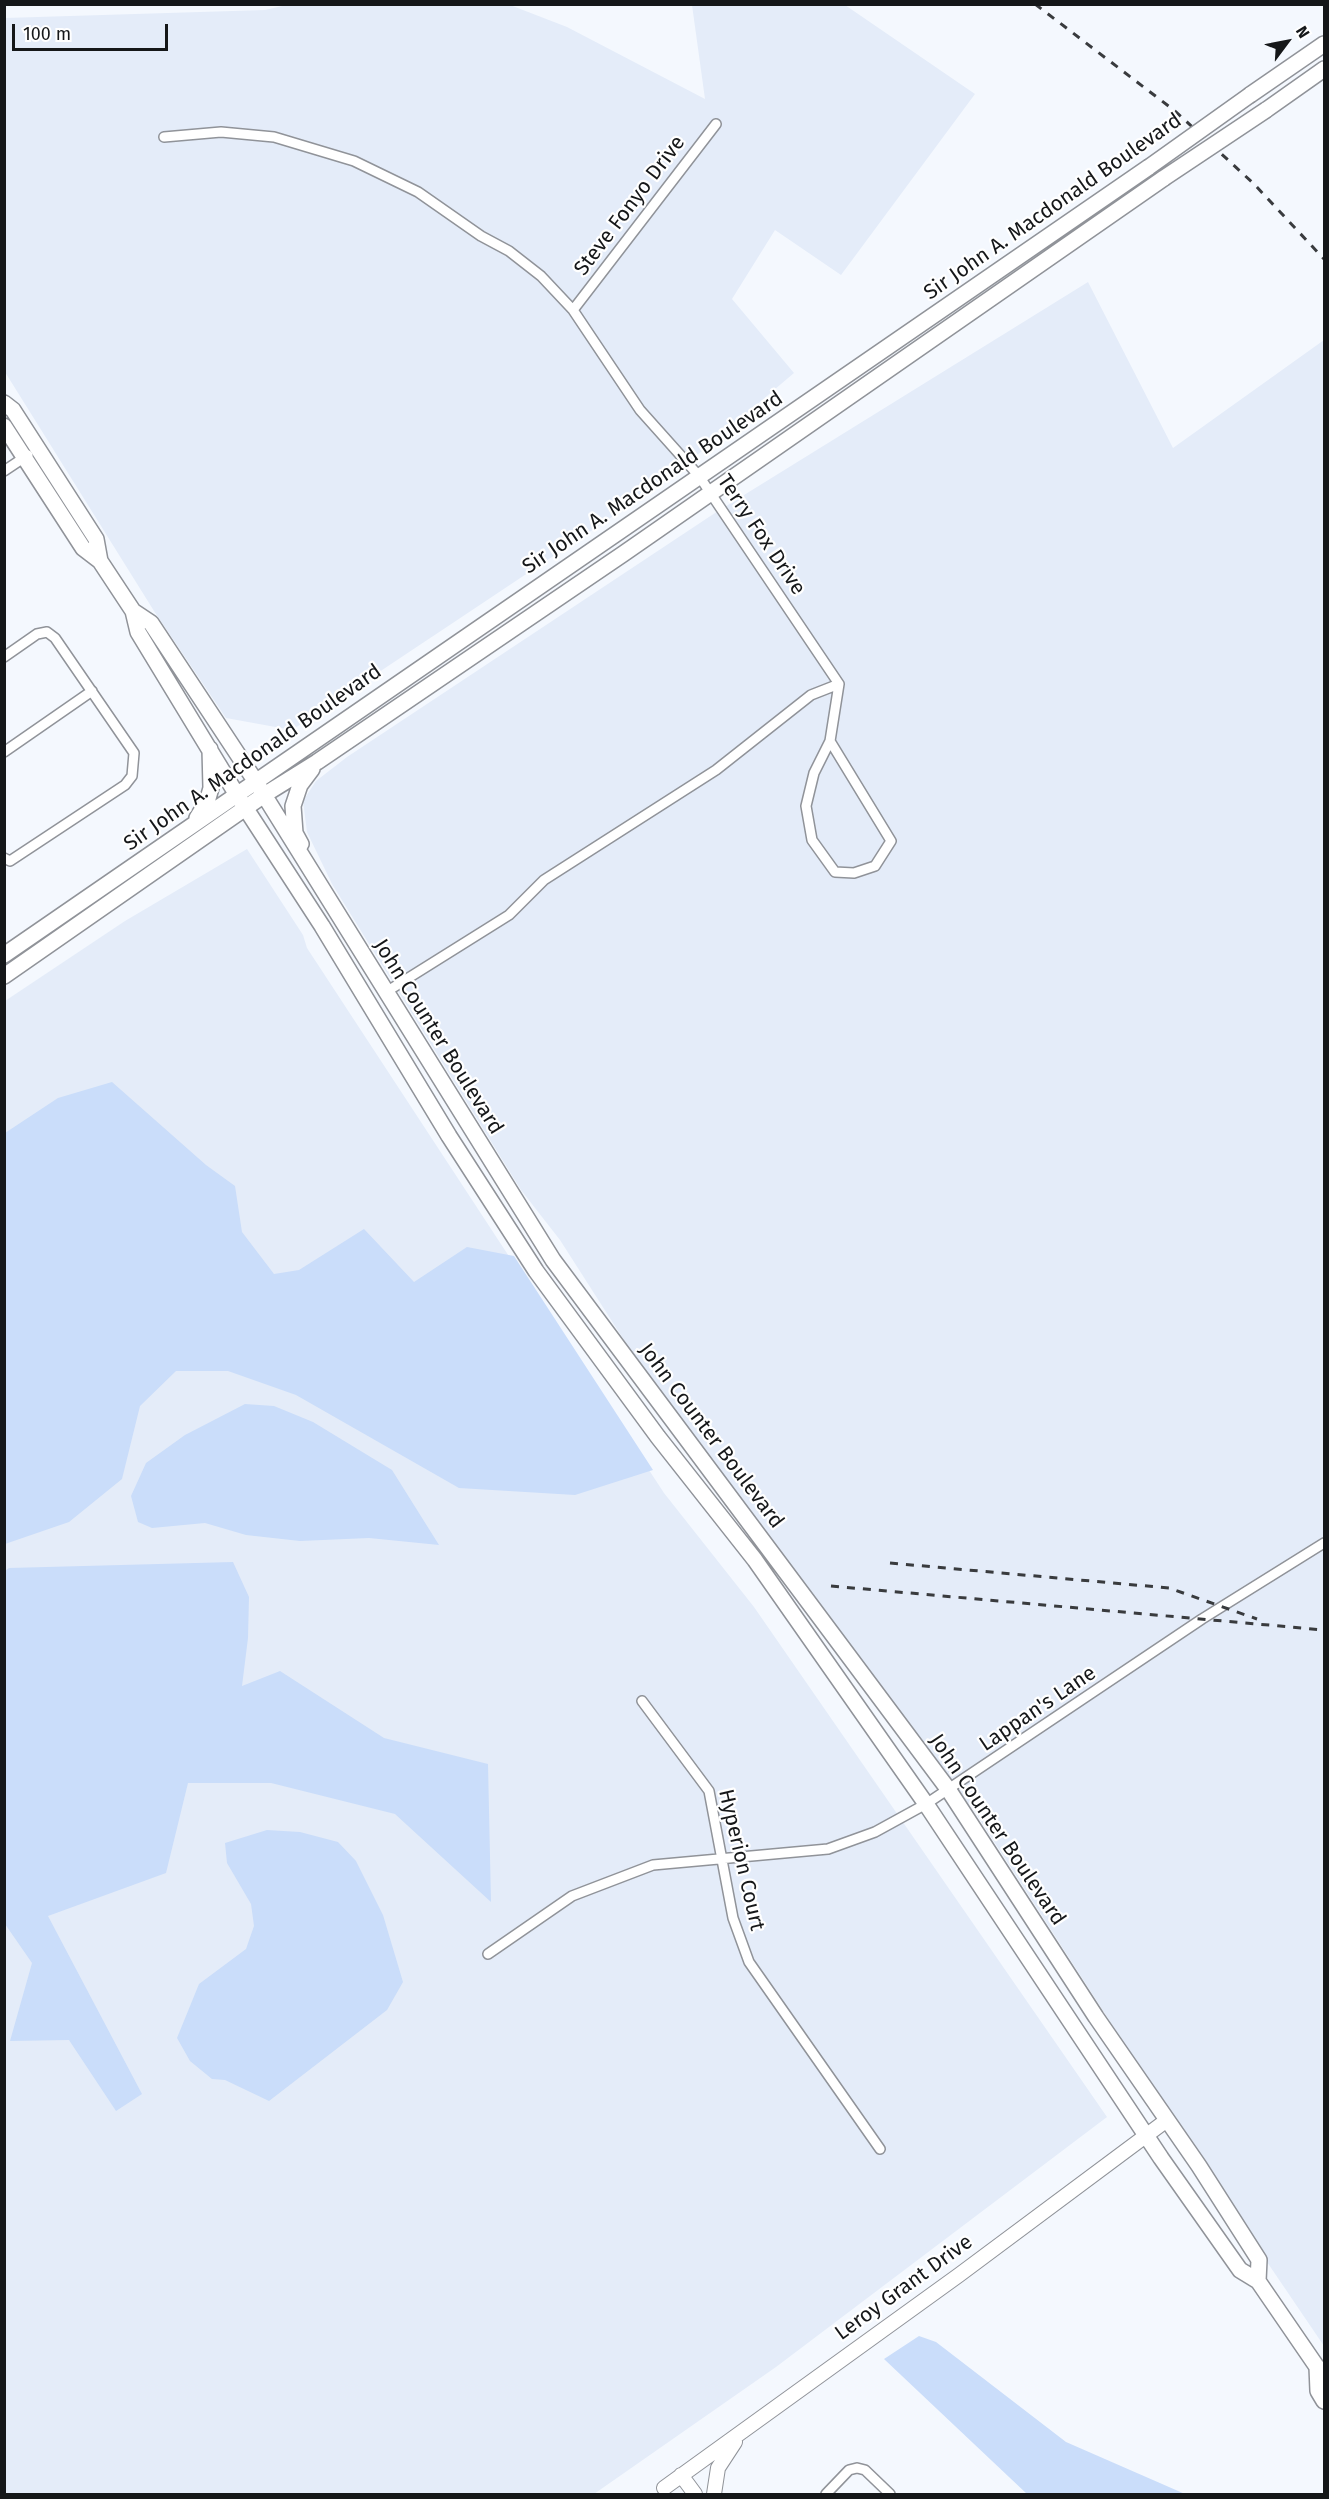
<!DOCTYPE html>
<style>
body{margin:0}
#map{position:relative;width:1329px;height:2499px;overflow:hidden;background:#f4f8fe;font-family:"Fira Sans",sans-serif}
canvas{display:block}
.frame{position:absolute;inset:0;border:6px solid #151719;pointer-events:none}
.north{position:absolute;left:1257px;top:12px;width:60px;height:60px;-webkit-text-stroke:4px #fff;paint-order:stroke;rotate:58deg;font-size:16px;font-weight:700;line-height:24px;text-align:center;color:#151719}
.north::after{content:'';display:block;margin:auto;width:21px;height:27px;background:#151719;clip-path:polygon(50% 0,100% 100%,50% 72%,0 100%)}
.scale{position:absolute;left:12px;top:24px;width:156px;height:27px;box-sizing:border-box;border:3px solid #151719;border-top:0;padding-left:8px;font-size:18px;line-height:21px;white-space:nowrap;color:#151719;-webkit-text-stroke:4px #fff;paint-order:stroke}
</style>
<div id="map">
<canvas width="1329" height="2499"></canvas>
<div class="frame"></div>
<div class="north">N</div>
<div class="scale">100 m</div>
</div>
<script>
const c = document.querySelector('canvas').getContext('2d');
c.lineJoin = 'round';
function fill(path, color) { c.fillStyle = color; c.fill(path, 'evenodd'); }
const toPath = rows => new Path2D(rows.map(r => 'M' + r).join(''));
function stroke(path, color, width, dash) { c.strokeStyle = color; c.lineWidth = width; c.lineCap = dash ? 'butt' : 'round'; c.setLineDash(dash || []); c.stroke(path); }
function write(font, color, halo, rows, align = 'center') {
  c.font = font + ' "Fira Sans",sans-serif'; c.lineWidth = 4.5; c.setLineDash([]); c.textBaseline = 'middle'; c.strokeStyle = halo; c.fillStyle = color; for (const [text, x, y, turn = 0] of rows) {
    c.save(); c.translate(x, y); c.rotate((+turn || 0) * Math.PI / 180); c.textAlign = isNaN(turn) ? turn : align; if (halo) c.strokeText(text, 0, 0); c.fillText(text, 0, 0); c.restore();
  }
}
fill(toPath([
 [291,4,510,5,567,27,705,99,692,5,845,5,975,94,841,275,775,230,732,299,794,373,669,479,292,730,226,718,154,611,5,372,5,18,265,10],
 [1088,282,1173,448,1324,340,1324,2346,1225,2200,975,1812,732,1509,560,1240,521,1190,332,884,307,832,303,801,316,781,347,757,715,513],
 [247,849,303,935,307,948,664,1493,754,1607,1107,2117,776,2367,594,2494,5,2494,5,1001,125,921]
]), '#e4ecf9');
fill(toPath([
 [112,1082,206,1165,235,1186,242,1232,274,1274,299,1270,364,1229,414,1282,467,1247,514,1256,653,1470,575,1495,459,1488,296,1395,228,1371,176,1371,140,1406,122,1479,69,1522,5,1544,5,1133,58,1098],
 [245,1404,274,1406,313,1422,392,1470,439,1545,369,1538,300,1541,246,1535,205,1523,152,1528,138,1522,131,1496,146,1463,185,1435],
 [233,1562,249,1597,248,1638,242,1686,280,1671,384,1738,488,1764,491,1902,395,1814,271,1783,188,1783,166,1873,48,1916,142,2094,116,2111,69,2040,10,2041,32,1963,5,1924,5,1571,9,1568],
 [267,1830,300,1832,338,1842,356,1861,383,1915,403,1982,387,2010,269,2101,225,2080,212,2079,190,2061,177,2038,199,1984,246,1949,254,1926,251,1904,227,1863,225,1843],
 [919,2336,936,2342,1066,2442,1185,2494,1027,2494,884,2359]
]), '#caddfa');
const street = toPath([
 [164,137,221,132,274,137,354,161,418,192,481,236,509,251,541,276,573,310,640,410,699,476,839,684],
 [573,310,716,124],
 [4,471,28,455],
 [4,657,37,634,47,632,55,638,134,753,132,776,125,785,10,861,4,858],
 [830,741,814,773,806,806,812,840,835,872,854,873,875,866,891,841,830,741,839,684],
 [4,752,92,691],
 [386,992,509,915,544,880,716,770,811,695,839,684],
 [642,1701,709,1791,733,1918,749,1962,880,2149],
 [488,1954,572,1896,653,1865,828,1849,875,1832,926,1804,1202,1619,1324,1543],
 [826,2494,849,2470,857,2468,865,2470,890,2494]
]);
const secondary = toPath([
 [681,2475,695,2494],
 [664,2488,959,2275,1167,2120],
 [714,2494,718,2468,735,2442]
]);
const primary = toPath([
 [1250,95,1324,44],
 [1266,110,1324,69],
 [4,403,13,410,96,539,100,561],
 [4,426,83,548,100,561,133,611,138,632,237,795,322,926,449,1136,536,1271,658,1437,755,1560,926,1804,1161,2158,1240,2270,1258,2281,1317,2367,1324,2371],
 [133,611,151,623,256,782,553,1260,948,1789,1096,2017,1199,2166,1259,2260,1258,2281],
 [197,818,207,802,211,788,210,749],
 [301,844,295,833,293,806,300,785,312,769],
 [4,955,1149,167],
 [4,976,264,795,317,762,623,554,1164,178],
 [1317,2367,1318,2391,1324,2401]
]);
stroke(street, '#909399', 12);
stroke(secondary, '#909399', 16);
stroke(primary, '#909399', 18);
stroke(street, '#fff', 9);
stroke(secondary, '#fff', 14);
stroke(primary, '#fff', 15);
stroke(toPath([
 [1035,4,1175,111,1254,184,1324,259],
 [890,1563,1169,1588,1257,1619],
 [831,1586,1324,1630]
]), '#393b3e', 3, [8, 8]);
const primaryBridge = toPath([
 [1149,167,1250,95],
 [1164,178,1266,110]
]);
stroke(primaryBridge, '#909399', 18, []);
stroke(primaryBridge, '#fff', 15);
write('21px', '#151719', '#fff', [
 ["Steve Fonyo Drive",630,206,-53],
 ["Sir John A. Macdonald Boulevard",1053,207,-35],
 ["Sir John A. Macdonald Boulevard",653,483,-34],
 ["Terry Fox Drive",761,535,56],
 ["Sir John A. Macdonald Boulevard",253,758,-35],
 ["John Counter Boulevard",438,1037,58],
 ["John Counter Boulevard",711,1436,53],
 ["Lappan's Lane",1038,1709,-34],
 ["John Counter Boulevard",997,1830,56],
 ["Hyperion Court",741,1860,77],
 ["Leroy Grant Drive",904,2288,-36]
]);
</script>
